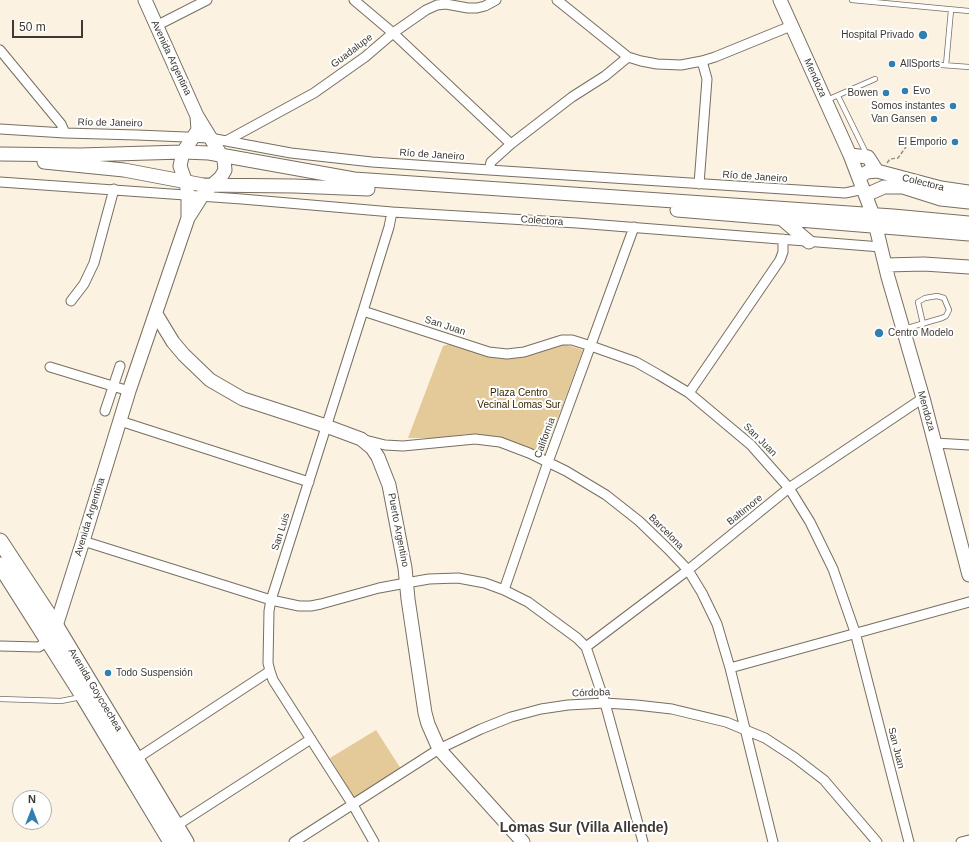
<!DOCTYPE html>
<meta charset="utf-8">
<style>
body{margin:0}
#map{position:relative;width:969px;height:842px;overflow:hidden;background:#fbf2e2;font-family:Helvetica,sans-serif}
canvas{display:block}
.north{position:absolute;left:12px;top:790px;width:40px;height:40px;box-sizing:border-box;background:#fff;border:1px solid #b1b0ad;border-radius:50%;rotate:0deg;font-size:11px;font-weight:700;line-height:16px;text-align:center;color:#3d3933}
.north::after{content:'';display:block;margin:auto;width:14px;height:18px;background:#307fb1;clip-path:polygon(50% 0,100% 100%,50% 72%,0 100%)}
.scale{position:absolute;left:12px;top:20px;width:71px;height:18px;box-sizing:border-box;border:2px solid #3d3933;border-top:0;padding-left:5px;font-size:12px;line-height:14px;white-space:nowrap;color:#3d3933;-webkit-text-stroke:3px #fff;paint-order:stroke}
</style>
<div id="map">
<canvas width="969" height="842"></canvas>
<div class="north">N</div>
<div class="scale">50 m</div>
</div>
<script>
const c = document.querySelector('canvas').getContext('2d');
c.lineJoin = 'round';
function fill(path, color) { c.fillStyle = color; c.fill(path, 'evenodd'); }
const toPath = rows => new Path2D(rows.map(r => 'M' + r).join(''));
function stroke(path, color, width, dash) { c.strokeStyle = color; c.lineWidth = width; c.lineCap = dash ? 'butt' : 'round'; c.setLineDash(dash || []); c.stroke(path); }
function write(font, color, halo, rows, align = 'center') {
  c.font = font + ' Helvetica,sans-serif'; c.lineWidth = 4; c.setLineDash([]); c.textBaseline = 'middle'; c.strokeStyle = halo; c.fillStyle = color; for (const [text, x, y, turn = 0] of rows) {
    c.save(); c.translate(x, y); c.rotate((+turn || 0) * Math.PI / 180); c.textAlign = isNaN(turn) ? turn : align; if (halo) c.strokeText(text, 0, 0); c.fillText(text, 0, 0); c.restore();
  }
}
fill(toPath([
 [452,343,508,358,564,344,583,350,544,455,503,439,468,434,442,438,408,438,443,346],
 [376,730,403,772,355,800,330,758]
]), '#e4c999');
const lane = toPath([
 [852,0,969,11],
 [915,63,969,67],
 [946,65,951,10],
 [838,96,867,155],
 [827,100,875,79],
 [904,329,942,318,946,316,949,310,944,298,937,296,925,298,918,302,923,324],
 [0,699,61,701,81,697]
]);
const street = toPath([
 [354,0,393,33,511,144],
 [557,0,628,57,641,61,657,64,681,65,702,61,715,57,791,26],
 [156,26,207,0],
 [0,50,61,124,65,133],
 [0,129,65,133,137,135,210,138,291,153,372,162,489,170,845,193,864,189],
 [226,141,314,93,365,57,393,33,426,10,437,5,446,4,468,8,477,8,485,6,496,0],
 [489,170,491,162,511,144,572,97,605,76,628,57],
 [0,182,242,199,392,212,577,223,881,247],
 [699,184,707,79,702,61],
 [71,301,84,284,94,263,114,189],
 [363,311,489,352,507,354,524,352,562,340,572,340,591,346,636,362,659,375,689,393,751,445,789,488,810,522,833,569,855,632,909,842],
 [50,367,129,391],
 [689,393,780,260,783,252,783,239],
 [105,411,120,366],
 [120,421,309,482],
 [365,440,385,445,403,446,475,439,500,442,529,453,566,471,606,495,639,521,668,549,688,570,702,593,717,624,730,668,773,842],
 [935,443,969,445],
 [83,541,271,600,299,606,311,606,321,604,379,588,406,583,429,579,458,578,485,583,504,590,528,602,577,638,586,647,605,703,643,842],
 [504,590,548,462,634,227],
 [0,646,39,647,47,641],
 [586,647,688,570,789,488,923,398],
 [730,668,969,602],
 [136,759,270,671],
 [176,826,311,739],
 [294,842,439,749,481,729,511,717,541,709,568,705,605,703,636,705,672,709,726,722,765,738,794,757,824,780,877,842],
 [374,842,353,805,273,680,270,671,268,663,269,611,271,600,363,311,389,227,392,212],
 [961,842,969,840]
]);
const secondary = toPath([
 [780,0,850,155,873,215,888,277,923,398,969,575],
 [0,154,80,155,183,152,209,153,354,179,893,216,969,223],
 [850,155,868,157,877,171],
 [44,162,124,170,203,185,294,186,368,189],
 [859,177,867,172,877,171,941,188,969,192],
 [866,195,884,187,903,187,941,199,969,202],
 [677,210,969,234],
 [188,218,188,195,186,183,180,166,183,152,198,130,197,116],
 [782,219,809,242],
 [886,265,924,264,969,267],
 [156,314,173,342,184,355,210,380,243,399,326,426,361,439,372,448,378,457,389,485,405,568,408,599,425,713,428,724,439,749,523,842],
 [52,632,56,626,83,541,129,391,188,218,202,196,211,186,221,177,225,170,224,160,197,116,145,0]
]);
const primary = toPath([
 [0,541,56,626,186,842],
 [0,565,83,696,171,842]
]);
stroke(lane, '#776f61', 6);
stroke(street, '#776f61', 11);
stroke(secondary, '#776f61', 15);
stroke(primary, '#776f61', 17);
stroke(toPath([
 [887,163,890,159,898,158,908,144]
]), '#979186', 1.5, [4, 2]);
stroke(lane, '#fff', 4.5);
stroke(street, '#fff', 9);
stroke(secondary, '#fff', 13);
stroke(primary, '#fff', 15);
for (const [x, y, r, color] of [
 [923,35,5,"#307fb1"],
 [892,64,4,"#307fb1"],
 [905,91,4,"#307fb1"],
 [886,93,4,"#307fb1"],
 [953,106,4,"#307fb1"],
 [934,119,4,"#307fb1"],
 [955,142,4,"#307fb1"],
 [879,333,5,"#307fb1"],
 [108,673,4,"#307fb1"]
]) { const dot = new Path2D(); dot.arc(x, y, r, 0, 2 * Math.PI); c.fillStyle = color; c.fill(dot); stroke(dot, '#fff', 1.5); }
write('10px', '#3d3933', '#fff', [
 ["Hospital Privado",914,35],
 ["AllSports",900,64,"left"],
 ["Evo",913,91,"left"],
 ["Bowen",878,93],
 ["Somos instantes",945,106],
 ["Van Gansen",926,119],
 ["El Emporio",947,142],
 ["Centro Modelo",888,333,"left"],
 ["Todo Suspensión",116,673,"left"]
], 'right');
write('10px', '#3d3933', '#fff', [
 ["Guadalupe",352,51,-37],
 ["Avenida Argentina",171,58,65],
 ["Mendoza",815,78,66],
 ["Río de Janeiro",110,123,1],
 ["Río de Janeiro",432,155,4],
 ["Río de Janeiro",755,177,4],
 ["Colectora",923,183,14],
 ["Colectora",542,221,4],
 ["San Juan",445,326,18],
 ["Mendoza",926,411,74],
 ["California",545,438,-70],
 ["San Juan",760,440,45],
 ["Baltimore",745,510,-39],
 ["Avenida Argentina",90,517,-73],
 ["Puerto Argentino",398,530,79],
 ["San Luis",281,532,-72],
 ["Barcelona",666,532,45],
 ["Avenida Goycoechea",95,690,59],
 ["Córdoba",591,693,-2],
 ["San Juan",896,748,76]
]);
write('10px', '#382702', '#fff', [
 ["Plaza Centro",519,393],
 ["Vecinal Lomas Sur",519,405]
]);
write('bold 14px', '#3d3933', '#fff', [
 ["Lomas Sur (Villa Allende)",584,828]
]);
</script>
